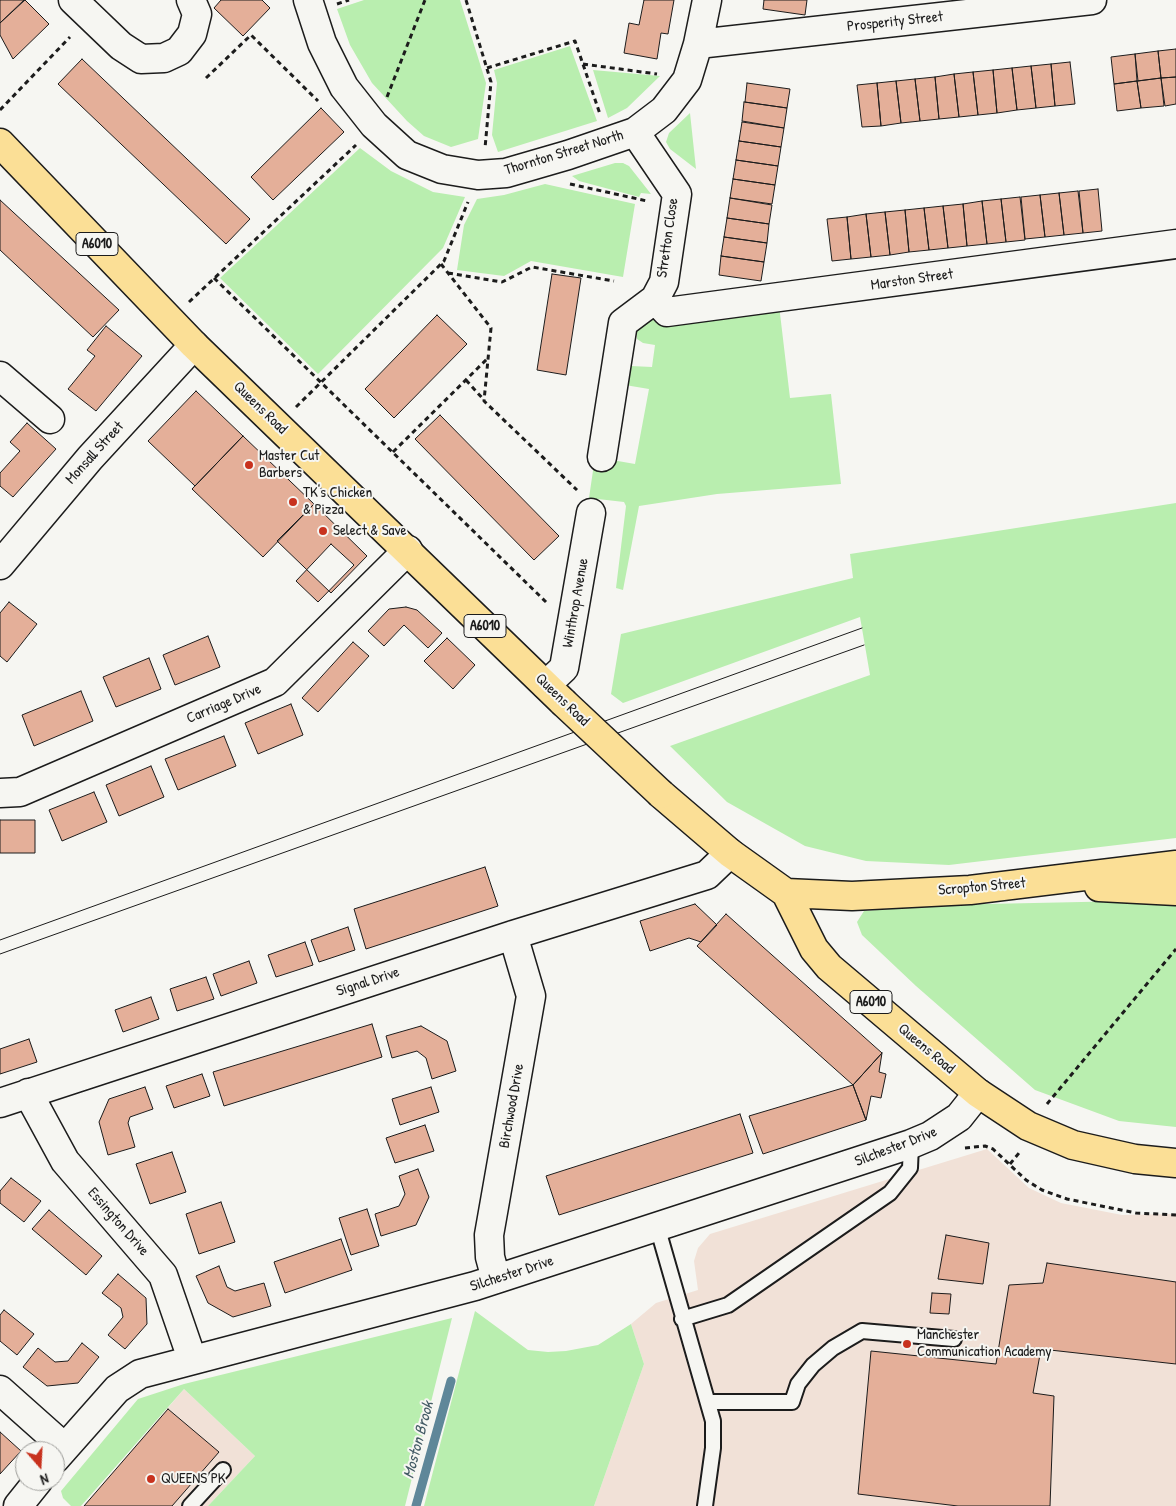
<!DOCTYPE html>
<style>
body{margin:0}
#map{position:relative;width:1176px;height:1506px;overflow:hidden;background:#f6f6f2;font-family:"Patrick Hand",sans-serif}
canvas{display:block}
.north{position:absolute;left:15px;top:1441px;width:50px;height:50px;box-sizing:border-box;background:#f6f6f2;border:1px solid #9f9f9c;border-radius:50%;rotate:161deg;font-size:14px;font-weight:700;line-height:20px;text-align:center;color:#1c1c1c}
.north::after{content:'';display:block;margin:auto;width:18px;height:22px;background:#c8321e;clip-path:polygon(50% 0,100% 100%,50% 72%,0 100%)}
</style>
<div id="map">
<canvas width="1176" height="1506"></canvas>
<div class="north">N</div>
</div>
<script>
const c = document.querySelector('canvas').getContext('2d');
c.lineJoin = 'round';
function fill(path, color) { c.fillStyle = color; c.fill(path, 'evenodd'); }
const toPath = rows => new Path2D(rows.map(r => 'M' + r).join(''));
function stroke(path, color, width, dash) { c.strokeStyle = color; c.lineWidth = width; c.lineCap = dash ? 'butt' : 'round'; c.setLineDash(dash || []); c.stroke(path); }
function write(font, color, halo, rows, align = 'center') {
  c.font = font + ' "Patrick Hand",sans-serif'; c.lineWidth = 4; c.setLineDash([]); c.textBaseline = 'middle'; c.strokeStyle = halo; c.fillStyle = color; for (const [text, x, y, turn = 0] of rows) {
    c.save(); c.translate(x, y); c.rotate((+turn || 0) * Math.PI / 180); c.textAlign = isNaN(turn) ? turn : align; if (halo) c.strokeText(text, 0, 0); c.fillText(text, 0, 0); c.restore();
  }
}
fill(toPath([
 [987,1149,1029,1188,1061,1203,1122,1215,1176,1214,1176,1506,594,1506,644,1364,631,1324,656,1303,698,1290,694,1261,698,1248,710,1234],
 [184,1389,255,1456,208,1506,84,1506]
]), '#f1e1d7');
fill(toPath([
 [364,0,460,0,486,83,478,139,451,147,424,136,407,121,372,83,350,45,337,9],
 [570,46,597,121,498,152,492,135,497,83,494,70],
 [593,70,660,76,627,108,608,118],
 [690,113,696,169,670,149,666,142,669,133],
 [360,148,391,171,433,192,465,197,443,248,318,374,220,278],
 [615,163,623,163,629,166,651,194,641,193,639,197,579,181,572,176],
 [545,184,635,204,623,277,531,261,504,276,457,270,464,225,477,199,504,195],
 [779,305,790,398,831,394,841,484,717,494,639,506,623,590,616,588,626,506,624,502,589,498,595,457,635,464,649,389,625,385,625,370,631,366,652,367,655,345,643,343,637,339,636,329,657,309],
 [1176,503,1176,838,949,865,866,861,805,846,727,802,670,746,870,675,860,617,623,703,611,694,621,634,853,578,850,554],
 [1176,900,1176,1127,1119,1121,1035,1090,916,986,862,935,857,922,864,911,939,905],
 [475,1311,528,1350,548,1352,566,1351,598,1345,631,1324,644,1364,594,1506,424,1506],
 [452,1318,405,1506,208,1506,255,1456,184,1389,81,1506,71,1506,63,1498,61,1491,138,1399,184,1384]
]), '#b9eeaf');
stroke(toPath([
 [416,1506,451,1381]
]), '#5f8799', 9);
const building = toPath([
 [0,0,24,0,0,23,0,0],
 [25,0,49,24,13,59,0,35,0,23,25,0],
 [221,0,262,0,270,8,243,36,214,8,221,0],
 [644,0,674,0,668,34,661,33,657,59,624,53,629,23,639,25,644,0],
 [764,0,807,0,805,15,763,9,764,0],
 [1176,49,1176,77,1161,78,1158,51,1176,49],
 [1158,51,1161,78,1138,81,1135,54,1158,51],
 [1135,54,1137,81,1114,84,1111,57,1135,54],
 [82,59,250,219,226,244,58,84,82,59],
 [1070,62,1075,104,1055,106,1051,64,1070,62],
 [1051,64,1055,106,1036,108,1031,66,1051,64],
 [1031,66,1036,108,1017,110,1012,68,1031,66],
 [1012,68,1017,110,997,113,993,70,1012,68],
 [993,70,997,113,978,115,973,72,993,70],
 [973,72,978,115,959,117,954,74,973,72],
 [954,74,959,117,939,119,935,77,954,74],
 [935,77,939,119,920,121,915,79,935,77],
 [1176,77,1176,104,1165,106,1161,78,1176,77],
 [1161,78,1164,106,1141,108,1137,81,1161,78],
 [915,79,920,121,901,123,896,81,915,79],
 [896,81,901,123,881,126,877,83,896,81],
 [1137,81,1141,108,1117,111,1114,84,1137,81],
 [747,83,790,89,787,108,745,102,747,83],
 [877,83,881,126,862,127,857,85,877,83],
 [744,102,787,108,784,128,742,121,744,102],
 [321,108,344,132,273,200,251,177,321,108],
 [742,122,784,128,781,147,739,141,742,122],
 [739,141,781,147,778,166,736,160,739,141],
 [736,160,778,166,775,185,733,179,736,160],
 [733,179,775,185,772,204,730,198,733,179],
 [1098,189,1102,231,1083,233,1079,191,1098,189],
 [1078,191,1083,233,1064,235,1059,193,1078,191],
 [1059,193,1064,235,1045,237,1040,195,1059,193],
 [1040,195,1045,237,1025,239,1021,197,1040,195],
 [1020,197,1025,240,1006,242,1001,199,1020,197],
 [730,198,772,205,769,224,727,218,730,198],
 [1001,199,1006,242,987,244,982,201,1001,199],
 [0,200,119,310,93,337,0,250,0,200],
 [982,201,987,244,967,246,963,204,982,201],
 [963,204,967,246,948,248,943,206,963,204],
 [943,206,948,248,929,250,924,208,943,206],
 [924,208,929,250,909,252,905,210,924,208],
 [905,210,909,252,890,255,885,212,905,210],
 [885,212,890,255,871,257,866,214,885,212],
 [866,214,871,257,851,259,847,217,866,214],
 [847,217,851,259,832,261,827,219,847,217],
 [727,218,769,224,767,243,724,237,727,218],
 [724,237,767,243,764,262,721,256,724,237],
 [721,256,764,262,761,281,719,275,721,256],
 [552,274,581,278,566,375,537,370,552,274],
 [437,315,467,344,394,418,365,389,437,315],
 [106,326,142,356,96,411,68,389,95,356,87,350,106,326],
 [196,391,243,436,195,486,148,441,196,391],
 [440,415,559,536,534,560,415,439,440,415],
 [27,423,56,449,13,497,0,486,0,473,20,451,10,442,27,423],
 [243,436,314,504,263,557,192,489,243,436],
 [314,504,367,556,331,593,277,541,314,504],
 [331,544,354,565,318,602,296,581,331,544],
 [9,602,37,624,7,662,0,656,0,613,9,602],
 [406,607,417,610,442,633,428,648,404,625,384,646,368,631,389,609,406,607],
 [208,636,220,667,175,685,163,655,208,636],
 [447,638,475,665,453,689,424,661,447,638],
 [353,642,369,656,318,712,302,698,353,642],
 [149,658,161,689,116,707,103,677,149,658],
 [81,691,93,721,34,746,22,715,81,691],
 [291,704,303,735,258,754,245,723,291,704],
 [224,736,236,766,178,790,165,759,224,736],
 [151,766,164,797,119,816,106,785,151,766],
 [94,792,107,822,62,841,49,810,94,792],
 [0,820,35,820,35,853,0,853,0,820],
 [485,867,498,906,366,949,354,909,485,867],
 [695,904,717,925,701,942,689,938,650,951,640,921,695,904],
 [726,914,882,1053,853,1085,697,946,726,914],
 [348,927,355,950,319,962,311,940,348,927],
 [305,942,313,965,276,977,268,955,305,942],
 [249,961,257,983,221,996,213,974,249,961],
 [206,977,214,999,177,1011,170,989,206,977],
 [151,997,159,1019,123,1032,115,1010,151,997],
 [372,1024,382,1057,224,1106,213,1072,372,1024],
 [421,1026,447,1041,456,1071,432,1079,426,1058,417,1051,392,1058,386,1036,421,1026],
 [29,1039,37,1062,0,1074,0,1049,29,1039],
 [882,1053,879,1072,886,1074,881,1098,871,1096,866,1120,853,1085,882,1053],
 [202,1074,210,1096,174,1108,166,1086,202,1074],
 [853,1085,866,1120,763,1154,749,1116,853,1085],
 [145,1087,153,1109,130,1117,128,1123,135,1147,108,1155,99,1122,109,1099,145,1087],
 [431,1087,439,1112,400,1125,392,1099,431,1087],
 [740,1114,753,1153,559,1215,546,1176,740,1114],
 [425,1125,434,1151,395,1163,386,1138,425,1125],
 [172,1152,186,1192,150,1204,136,1164,172,1152],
 [418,1169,429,1197,416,1225,381,1236,375,1214,399,1206,405,1194,399,1176,418,1169],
 [11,1178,41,1201,24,1222,0,1203,0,1191,11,1178],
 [221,1202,235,1242,199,1254,186,1214,221,1202],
 [367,1209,379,1246,351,1255,339,1218,367,1209],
 [49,1210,102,1256,86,1275,32,1229,49,1210],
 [946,1235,989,1243,983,1284,938,1279,946,1235],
 [341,1239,352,1270,285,1293,274,1262,341,1239],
 [1047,1263,1176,1282,1176,1364,1041,1349,1033,1393,1054,1396,1050,1506,958,1506,858,1494,871,1351,996,1364,1009,1285,1043,1283,1047,1263],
 [219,1266,227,1287,235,1291,264,1283,271,1306,233,1317,208,1303,196,1276,219,1266],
 [118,1274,146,1298,147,1324,125,1349,108,1335,123,1317,121,1308,102,1293,118,1274],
 [932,1293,951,1294,949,1314,930,1313,932,1293],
 [4,1310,34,1334,17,1355,0,1341,0,1315,4,1310],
 [82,1343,99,1357,78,1383,47,1386,23,1367,38,1348,55,1362,68,1361,82,1343],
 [168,1409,219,1452,172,1506,84,1506,168,1409],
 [0,1432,21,1451,0,1474,0,1432]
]);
fill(building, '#e4af99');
stroke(building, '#1c1c1c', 1);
const service = toPath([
 [657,1226,713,1421,713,1448,705,1506],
 [682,1319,728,1305,890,1193,910,1168,911,1144],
 [708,1402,792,1402,798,1384,813,1365,833,1348,862,1331,954,1339],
 [190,1506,223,1470]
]);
const minor = toPath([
 [73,0,121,46,141,59,164,58,179,51,192,34,197,14,191,0],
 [308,0,322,43,344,87,374,125,407,155,442,169,478,175,506,173,568,155,635,132,664,110,687,80,698,44,707,0],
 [698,44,1092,0],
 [655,299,667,312,1176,244],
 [0,376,50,419],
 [602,457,623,323,655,299,664,282,677,194,635,132],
 [0,565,90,458,194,345],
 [546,685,564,668,591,513],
 [0,793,20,792,275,682,408,550],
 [28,1093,65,1161,163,1275,192,1359],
 [0,1103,513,935,707,875,730,853],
 [496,1279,490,1257,489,1235,531,996,513,935],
 [0,1390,64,1447],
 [55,1459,117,1389,140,1374,475,1286,911,1144,930,1136,959,1117,978,1093],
 [18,1506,38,1481]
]);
const trunk = toPath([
 [0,143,194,345,563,702],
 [661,794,730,853,786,893,814,949,829,967,978,1093,1028,1126,1073,1145,1135,1159,1176,1163],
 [1099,887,1176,891],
 [786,893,852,896,970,890,1176,865]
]);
stroke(service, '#1c1c1c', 18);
stroke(minor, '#1c1c1c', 31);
stroke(trunk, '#1c1c1c', 31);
stroke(toPath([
 [466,0,491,82,485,148],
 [337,4,349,0],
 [583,64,657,74],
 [487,68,575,41,600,114],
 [206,78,251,35,318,101],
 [387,97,425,0],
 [0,110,70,37],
 [570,184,647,201],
 [441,264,491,328,484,401,577,490],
 [448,273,502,282,532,267,614,281],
 [214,278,546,602],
 [189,302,356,145],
 [466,380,484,400],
 [296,407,444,261,468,202],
 [393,452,488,358],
 [1047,1104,1176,949],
 [965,1148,985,1146,993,1149,1026,1180,1042,1190,1067,1199,1136,1213,1176,1215],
 [1010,1164,1019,1153]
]), '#1c1c1c', 3, [5, 4]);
stroke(service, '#f6f6f2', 14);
stroke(minor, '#f6f6f2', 28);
stroke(trunk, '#fbdf96', 28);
stroke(toPath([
 [0,940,862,628],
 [0,954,864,645]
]), '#1c1c1c', 1);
const trunkBridge = toPath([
 [563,702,661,794]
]);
stroke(trunkBridge, '#1c1c1c', 31, []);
stroke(trunkBridge, '#fbdf96', 28);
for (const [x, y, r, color] of [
 [249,465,5,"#c8321e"],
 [293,502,5,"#c8321e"],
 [323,531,5,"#c8321e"],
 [907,1344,5,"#c8321e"],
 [151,1479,5,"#c8321e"]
]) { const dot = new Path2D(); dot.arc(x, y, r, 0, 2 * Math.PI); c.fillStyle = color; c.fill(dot); stroke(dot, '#f6f6f2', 2); }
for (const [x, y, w] of [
 [97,244,42],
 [485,626,42],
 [871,1002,42]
]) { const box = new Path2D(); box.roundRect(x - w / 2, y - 11.5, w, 23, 4); c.fillStyle = '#f6f6f2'; c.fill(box); stroke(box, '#1c1c1c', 1); }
write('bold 14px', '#1c1c1c', null, [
 ["A6010",97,244],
 ["A6010",485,626],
 ["A6010",871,1002]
]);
write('15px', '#1c1c1c', '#f6f6f2', [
 ["Prosperity Street",895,22,-6],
 ["Thornton Street North",564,153,-17],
 ["Stretton Close",668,238,-82],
 ["Marston Street",912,280,-8],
 ["Queens Road",260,408,44],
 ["Monsall Street",95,453,-48],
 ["Winthrop Avenue",576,603,-80],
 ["Queens Road",562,700,44],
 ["Carriage Drive",224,704,-23],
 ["Scropton Street",982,887,-5],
 ["Signal Drive",368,982,-18],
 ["Queens Road",926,1049,40],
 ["Birchwood Drive",512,1106,-80],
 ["Silchester Drive",896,1147,-21],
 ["Essington Drive",118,1222,49],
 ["Silchester Drive",512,1274,-18]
]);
write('15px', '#1c1c1c', '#f6f6f2', [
 ["Master Cut",259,456],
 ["Barbers",259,473],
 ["TK's Chicken",303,493],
 ["& Pizza",303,510],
 ["Select & Save",333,531],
 ["Manchester",917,1335],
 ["Communication Academy",917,1352],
 ["QUEENS PK",161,1479]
], 'left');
write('italic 16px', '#435b65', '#f6f6f2', [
 ["Moston Brook",419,1440,-75]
]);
</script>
